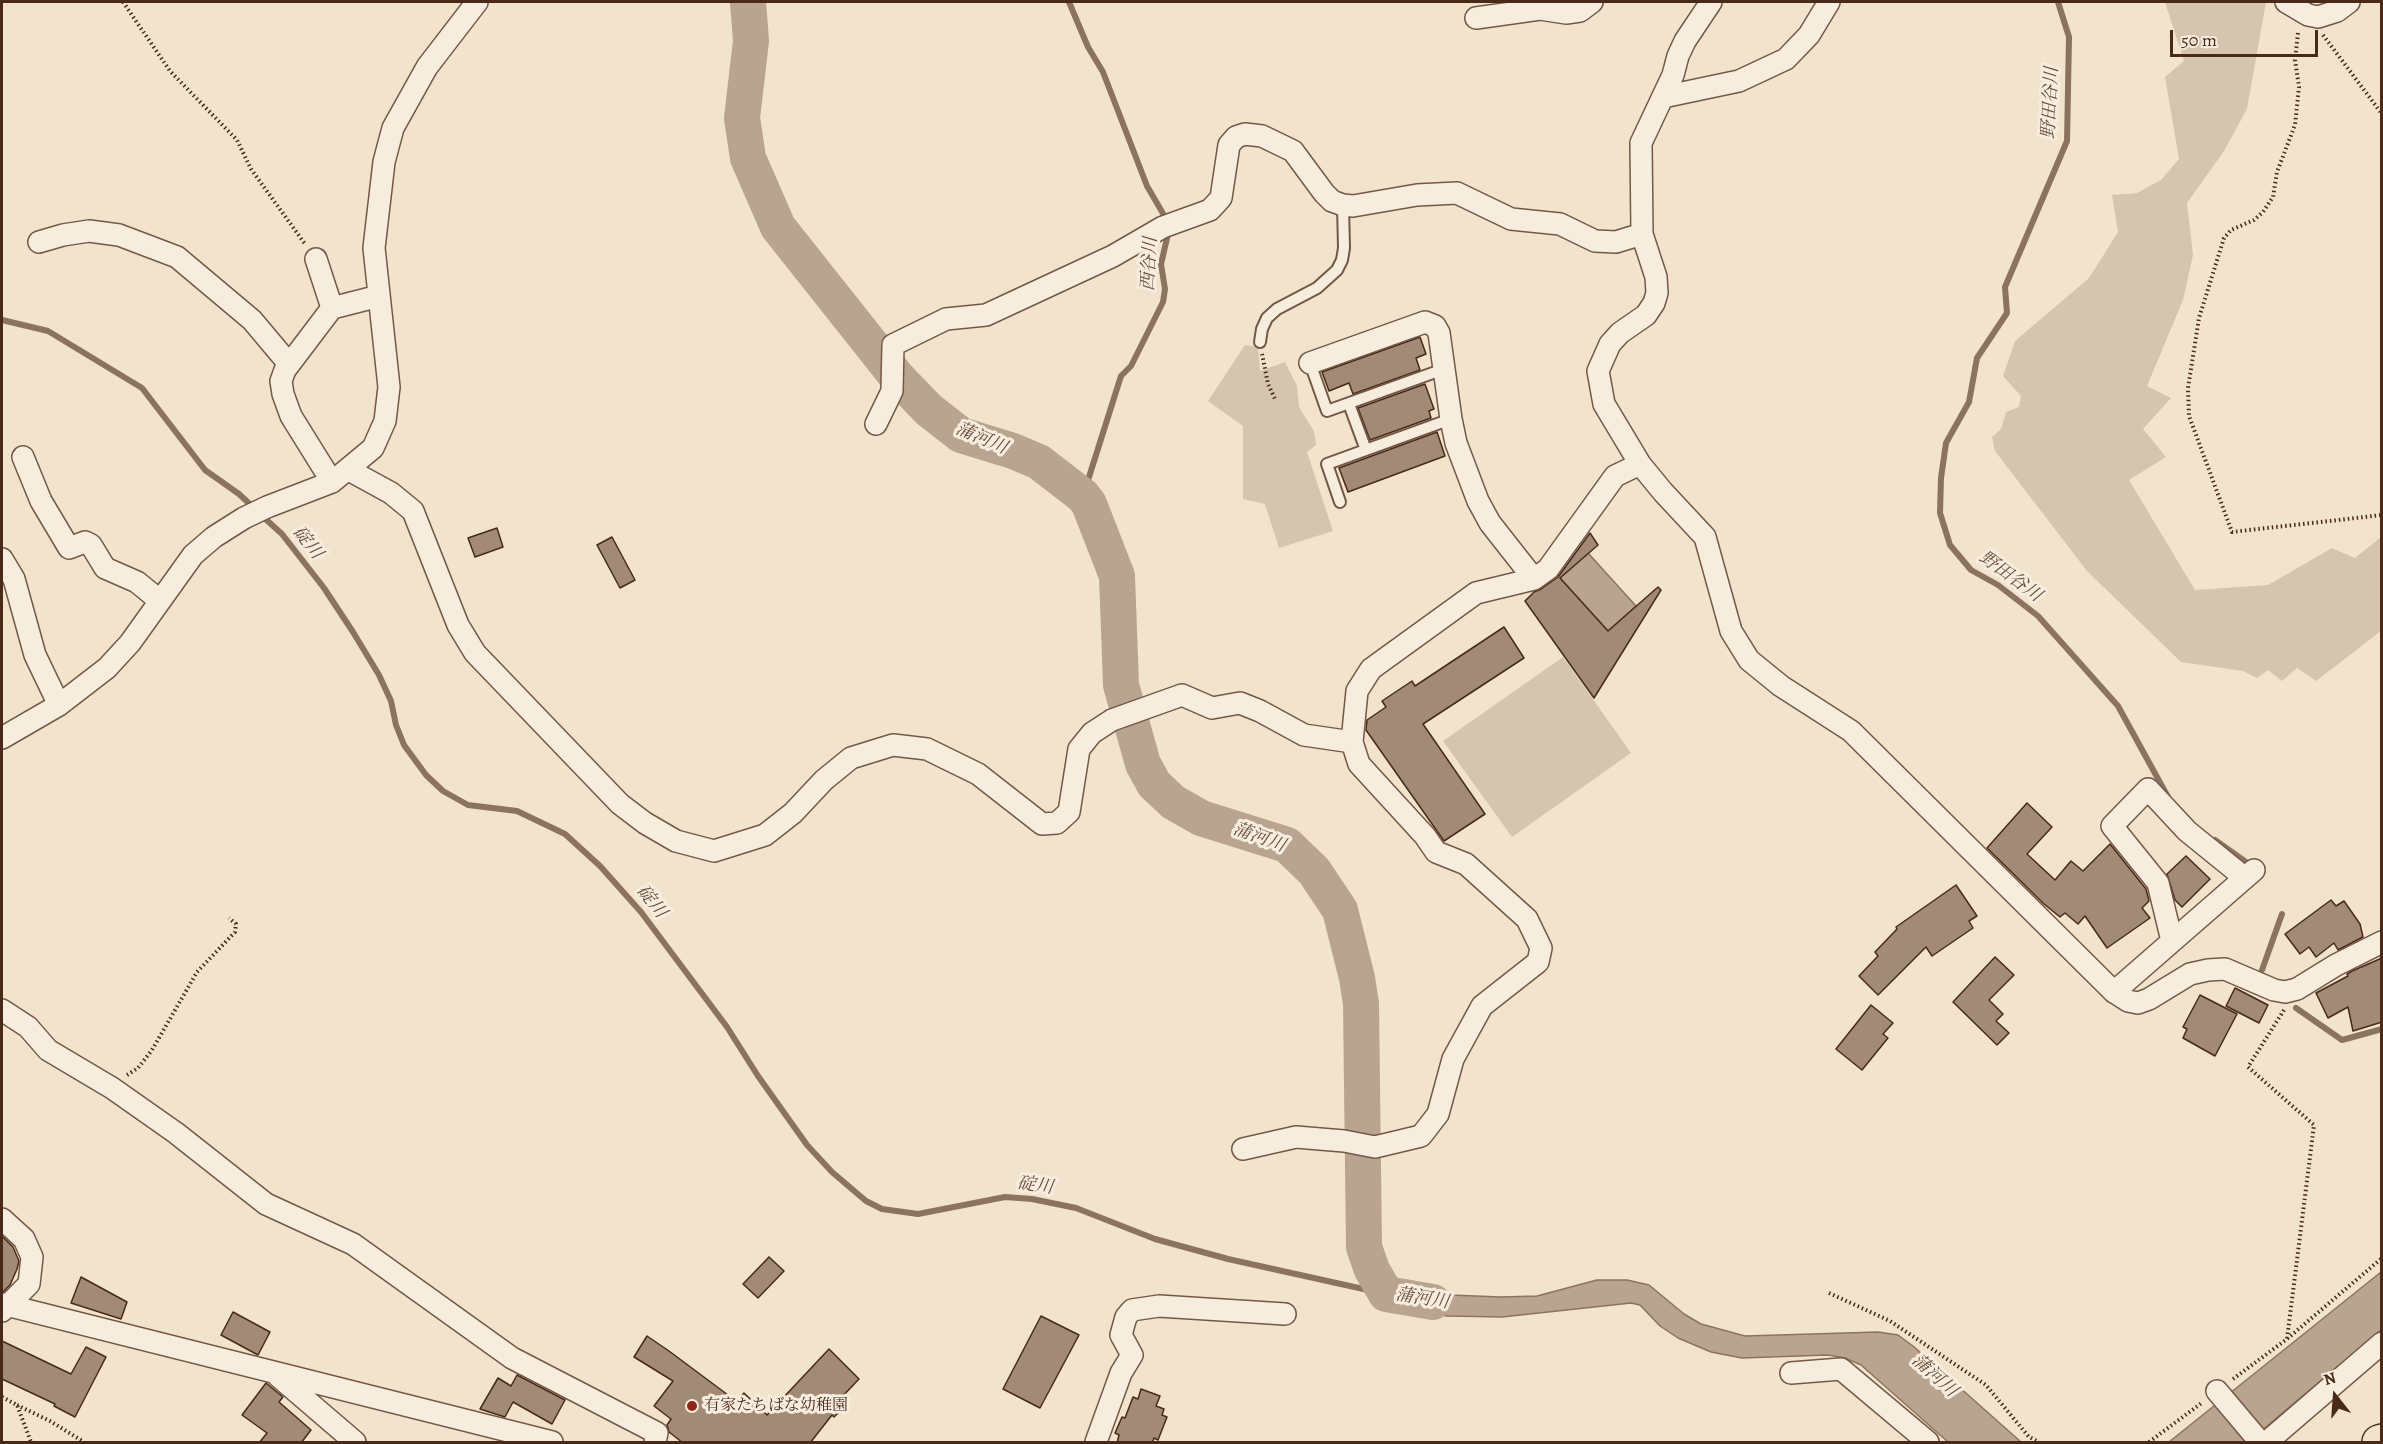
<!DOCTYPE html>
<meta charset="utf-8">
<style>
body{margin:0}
#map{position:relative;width:2383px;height:1444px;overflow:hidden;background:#f2e4cc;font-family:Alegreya,serif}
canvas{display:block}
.frame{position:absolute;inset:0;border:3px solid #492919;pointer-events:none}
.north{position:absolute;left:2305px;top:1366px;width:60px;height:60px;-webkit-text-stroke:4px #f7edde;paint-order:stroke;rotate:343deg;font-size:16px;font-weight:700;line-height:24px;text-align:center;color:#492919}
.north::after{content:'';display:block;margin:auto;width:21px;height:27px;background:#492919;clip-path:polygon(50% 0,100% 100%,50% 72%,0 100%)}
.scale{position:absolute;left:2170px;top:30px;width:148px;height:27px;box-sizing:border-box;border:3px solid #492919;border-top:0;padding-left:8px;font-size:18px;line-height:21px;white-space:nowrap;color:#492919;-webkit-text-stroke:4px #f7edde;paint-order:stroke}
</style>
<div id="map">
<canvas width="2383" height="1444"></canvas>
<div class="frame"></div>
<div class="north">N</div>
<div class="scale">50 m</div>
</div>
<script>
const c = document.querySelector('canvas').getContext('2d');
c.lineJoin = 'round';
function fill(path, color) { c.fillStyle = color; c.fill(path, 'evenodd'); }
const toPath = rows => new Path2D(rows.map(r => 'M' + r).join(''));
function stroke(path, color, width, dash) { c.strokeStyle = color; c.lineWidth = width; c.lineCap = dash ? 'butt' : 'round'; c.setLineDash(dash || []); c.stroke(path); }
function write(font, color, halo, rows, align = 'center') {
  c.font = font + ' Alegreya,"Noto Serif JP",serif'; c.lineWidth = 6; c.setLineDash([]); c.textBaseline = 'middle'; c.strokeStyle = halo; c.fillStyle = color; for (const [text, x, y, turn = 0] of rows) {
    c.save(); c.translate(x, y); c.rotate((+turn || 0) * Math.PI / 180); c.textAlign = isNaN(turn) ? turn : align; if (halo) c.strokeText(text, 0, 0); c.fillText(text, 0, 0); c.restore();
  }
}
fill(toPath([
 [2165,2,2266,2,2247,109,2224,151,2187,203,2193,255,2183,300,2147,386,2171,398,2143,429,2166,457,2129,480,2195,590,2268,585,2332,548,2355,558,2381,537,2381,631,2316,681,2297,668,2282,681,2268,670,2257,678,2243,671,2181,662,2087,571,1995,451,1992,437,2001,429,2006,412,2019,407,2021,396,2003,376,2015,341,2089,278,2118,232,2112,195,2137,193,2161,180,2179,159,2165,77,2184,61],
 [1245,345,1258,347,1260,371,1285,362,1297,386,1299,407,1314,431,1316,445,1307,452,1333,531,1279,548,1265,504,1243,499,1243,426,1208,401],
 [1563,657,1631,753,1512,837,1443,741]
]), '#d5c4ae');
const water = toPath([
 [1588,553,1636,606,1608,631,1560,578,1588,553],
 [2381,1272,2381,1330,2248,1442,2169,1442,2381,1272],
 [1597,1280,1627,1280,1649,1285,1684,1314,1701,1324,1745,1336,1878,1332,1898,1335,1913,1346,2021,1442,1948,1442,1861,1365,1845,1358,1828,1355,1742,1358,1711,1352,1678,1338,1660,1326,1640,1305,1631,1303,1502,1317,1447,1316,1401,1306,1386,1294,1409,1288,1450,1295,1501,1297,1537,1296,1597,1280]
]);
fill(water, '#b9a48f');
stroke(water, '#8c7360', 1.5);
stroke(toPath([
 [1069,2,1088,47,1103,72,1147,186,1165,217,1168,234,1161,264,1165,289,1163,302,1131,366,1121,376,1083,496],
 [2058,2,2069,37,2067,141,2005,287,2007,313,1977,358,1969,402,1946,443,1941,478,1940,513,1950,545,1971,570,1998,585,2038,616,2118,706,2168,797],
 [2,320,48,331,142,388,205,470,239,494,254,508],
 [261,515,282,534,324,588,353,632,379,675,391,701,396,725,404,745,426,775,443,791,468,805,517,811,565,834,600,866,641,912,727,1027,758,1076,807,1145,832,1172,866,1201,882,1209,918,1214,1005,1197,1032,1199,1076,1208,1155,1239,1228,1259,1386,1294],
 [2215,840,2246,862,2251,869],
 [2262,970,2282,914],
 [2296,1008,2342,1040,2382,1029]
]), '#8c7360', 6);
stroke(toPath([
 [748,2,751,41,742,118,748,158,778,227,897,377,929,410,961,435,1013,451,1039,462,1083,496,1089,504,1117,576,1121,685,1143,764,1154,784,1173,802,1201,818,1287,845,1314,871,1340,910,1357,978,1361,1004,1364,1247,1372,1270,1386,1294,1433,1302]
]), '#b9a48f', 36);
const building = toPath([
 [1420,337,1426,354,1416,358,1420,370,1353,394,1349,383,1329,391,1322,372,1420,337],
 [1425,384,1434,409,1429,411,1431,418,1370,440,1358,408,1425,384],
 [1437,432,1445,456,1348,492,1339,468,1437,432],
 [497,528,503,547,475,557,468,538,497,528],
 [1590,533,1598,545,1560,578,1608,631,1658,587,1661,590,1594,698,1525,601,1534,592,1541,589,1558,577,1590,533],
 [612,537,635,580,620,588,597,545,612,537],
 [1504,627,1524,658,1423,724,1485,814,1444,841,1366,730,1367,720,1386,707,1382,701,1412,681,1415,686,1504,627],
 [2027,803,2052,827,2027,854,2055,880,2071,861,2083,871,2110,844,2146,889,2149,901,2142,908,2150,918,2107,948,2085,916,2078,924,2065,913,2060,917,2044,904,1987,848,2027,803],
 [2186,856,2210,879,2182,907,2175,900,2167,874,2186,856],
 [1956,885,1977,916,1969,921,1973,928,1932,956,1926,947,1878,995,1859,976,1878,956,1875,952,1897,929,1896,927,1956,885],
 [2331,900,2336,906,2344,901,2360,924,2363,937,2338,950,2334,943,2316,957,2309,947,2300,954,2285,934,2331,900],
 [1995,957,2014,975,1989,1000,2003,1014,1996,1021,2009,1033,1997,1045,1953,1002,1995,957],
 [2382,958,2382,1022,2353,1031,2348,1007,2328,1018,2316,993,2348,976,2347,974,2352,971,2382,958],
 [2235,988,2268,1005,2259,1023,2226,1006,2235,988],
 [2200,995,2237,1014,2215,1056,2183,1038,2187,1029,2183,1027,2200,995],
 [1871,1005,1893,1023,1883,1034,1888,1038,1862,1070,1836,1049,1871,1005],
 [2,1236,13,1247,19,1261,17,1269,10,1285,3,1292,2,1292,2,1236],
 [769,1257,784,1271,758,1298,743,1284,769,1257],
 [81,1277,127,1302,121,1319,71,1303,81,1277],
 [233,1312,270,1332,258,1355,221,1335,233,1312],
 [1041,1316,1079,1335,1040,1408,1003,1389,1041,1316],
 [647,1336,669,1351,736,1401,744,1393,767,1415,829,1349,859,1379,840,1399,846,1405,834,1417,832,1415,810,1443,683,1443,669,1432,667,1425,671,1419,654,1406,673,1381,634,1357,647,1336],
 [2,1341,71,1374,86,1347,106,1357,75,1417,54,1406,55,1404,2,1379,2,1341],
 [517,1375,565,1400,552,1424,513,1402,505,1417,480,1409,498,1378,511,1386,517,1375],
 [266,1383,283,1397,279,1402,311,1430,301,1443,259,1443,267,1433,242,1415,266,1383],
 [1141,1389,1160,1396,1156,1406,1164,1409,1162,1415,1167,1417,1158,1440,1154,1438,1152,1443,1117,1443,1119,1435,1115,1433,1122,1417,1125,1418,1133,1397,1138,1399,1141,1389]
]);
fill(building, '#a18a76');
stroke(building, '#492919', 1.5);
const lane = toPath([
 [1260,342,1262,329,1267,318,1277,309,1317,288,1337,270,1342,260,1344,248,1343,205],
 [1310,363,1327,411,1444,369],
 [1349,404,1366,450],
 [1340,502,1327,464,1451,419]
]);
const street = toPath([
 [1711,2,1685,41,1678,56,1673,75,1641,143,1642,234,1656,277,1657,293,1654,303,1646,315,1620,333,1610,344,1598,371,1604,404,1640,464,1663,492,1705,537,1731,631,1749,660,1781,686,1851,731,2114,992,2128,1001,2138,1003,2149,999,2190,974,2208,970,2225,969,2274,990,2285,992,2297,989,2336,965,2382,942],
 [2286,2,2308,15,2318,17,2337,11,2349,2],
 [1476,18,1540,9,1566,13,1580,11,1592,2],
 [1663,97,1739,81,1786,59,1809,35,1829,2],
 [39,242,63,235,89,231,119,235,177,257,252,320,289,364],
 [316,259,332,308,285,370,281,381,283,394,291,416,332,482],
 [332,308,379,296],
 [1310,363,1425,322,1435,326,1439,333,1451,419,1456,443,1478,501,1490,523,1534,579],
 [876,424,892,391,893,345,946,319,986,315,1113,256,1163,227,1210,210,1221,198,1229,145,1236,137,1245,134,1262,136,1293,151,1324,193,1332,201,1343,205,1353,206,1417,195,1457,193,1511,219,1560,224,1595,241,1616,242,1642,234],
 [23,457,41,501,69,548,85,542,91,545,105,568,137,582,159,600],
 [349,470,391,493,413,511,458,625,475,653,620,804,645,823,676,841,714,851,765,835,793,813,824,780,851,758,893,745,927,749,978,774,1042,824,1057,823,1069,812,1079,749,1092,733,1112,720,1182,695,1212,708,1240,703,1260,711,1304,735,1352,742,1357,691,1371,669,1476,593,1534,579,1548,569,1615,476,1640,464],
 [2,559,14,579,35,655,59,705],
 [2,738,59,705,107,668,130,643,193,555,214,537,244,518,267,507,332,482,373,448,385,421,389,387,374,248,384,162,393,128,427,67,477,2],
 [2172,941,2158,883,2112,826,2148,789,2187,831,2245,878],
 [2114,992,2254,870],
 [2,1010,28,1027,48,1050,112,1088,176,1133,266,1204,353,1244,512,1358,657,1433,655,1442],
 [1243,1149,1296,1137,1344,1141,1375,1147,1421,1136,1438,1114,1453,1059,1482,1006,1538,962,1541,948,1527,919,1466,864,1436,852,1425,836,1359,764,1352,742],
 [2,1219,24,1239,32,1257,29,1284,2,1311],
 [2,1304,552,1442],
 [1791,1373,1841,1369,1928,1442],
 [278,1376,355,1442],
 [2217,1391,2260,1442],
 [1096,1442,1121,1373,1132,1355,1121,1335,1126,1317,1132,1310,1159,1306,1285,1314],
 [2267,1442,2382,1343]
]);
const highway = toPath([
 [2379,1442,2382,1441]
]);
stroke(lane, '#735846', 14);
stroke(street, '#735846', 24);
stroke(highway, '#492919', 36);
stroke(toPath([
 [123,2,170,71,237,140,251,169,305,244],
 [2298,33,2295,60,2299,87,2295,125,2277,172,2273,197,2263,212,2254,220,2231,230,2224,238,2199,318,2188,388,2189,416,2232,532,2382,515],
 [2323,35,2382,114],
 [1262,354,1268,384,1276,401],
 [2284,1010,2248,1067,2314,1125,2287,1339],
 [127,1075,138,1068,152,1050,197,972,235,932,236,924,229,918],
 [1829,1293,1890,1321,1986,1385,2029,1437,2039,1442],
 [2233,1379,2287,1339,2382,1258],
 [2,1397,17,1405,31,1442],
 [17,1405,50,1421,84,1442],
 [2149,1442,2203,1402]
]), '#492919', 4, [1.5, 3]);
stroke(lane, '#f7edde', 10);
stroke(street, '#f7edde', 21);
stroke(highway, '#f2e4cc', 33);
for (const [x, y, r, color] of [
 [692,1406,6,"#8f2418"]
]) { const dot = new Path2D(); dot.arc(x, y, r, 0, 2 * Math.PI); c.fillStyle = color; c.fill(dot); stroke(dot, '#f7edde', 2); }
write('16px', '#492919', '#f7edde', [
 ["有家たちばな幼稚園",704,1406]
], 'left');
write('italic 18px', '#6b4e3c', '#f7edde', [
 ["野田谷川",2051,103,-87],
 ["西谷川",1150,264,-87],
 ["蒲河川",981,439,23],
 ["碇川",307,543,51],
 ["野田谷川",2010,577,36],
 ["蒲河川",1259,838,20],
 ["碇川",651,902,51],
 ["碇川",1035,1186,8],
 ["蒲河川",1422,1299,9],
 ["蒲河川",1934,1376,42]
]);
</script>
